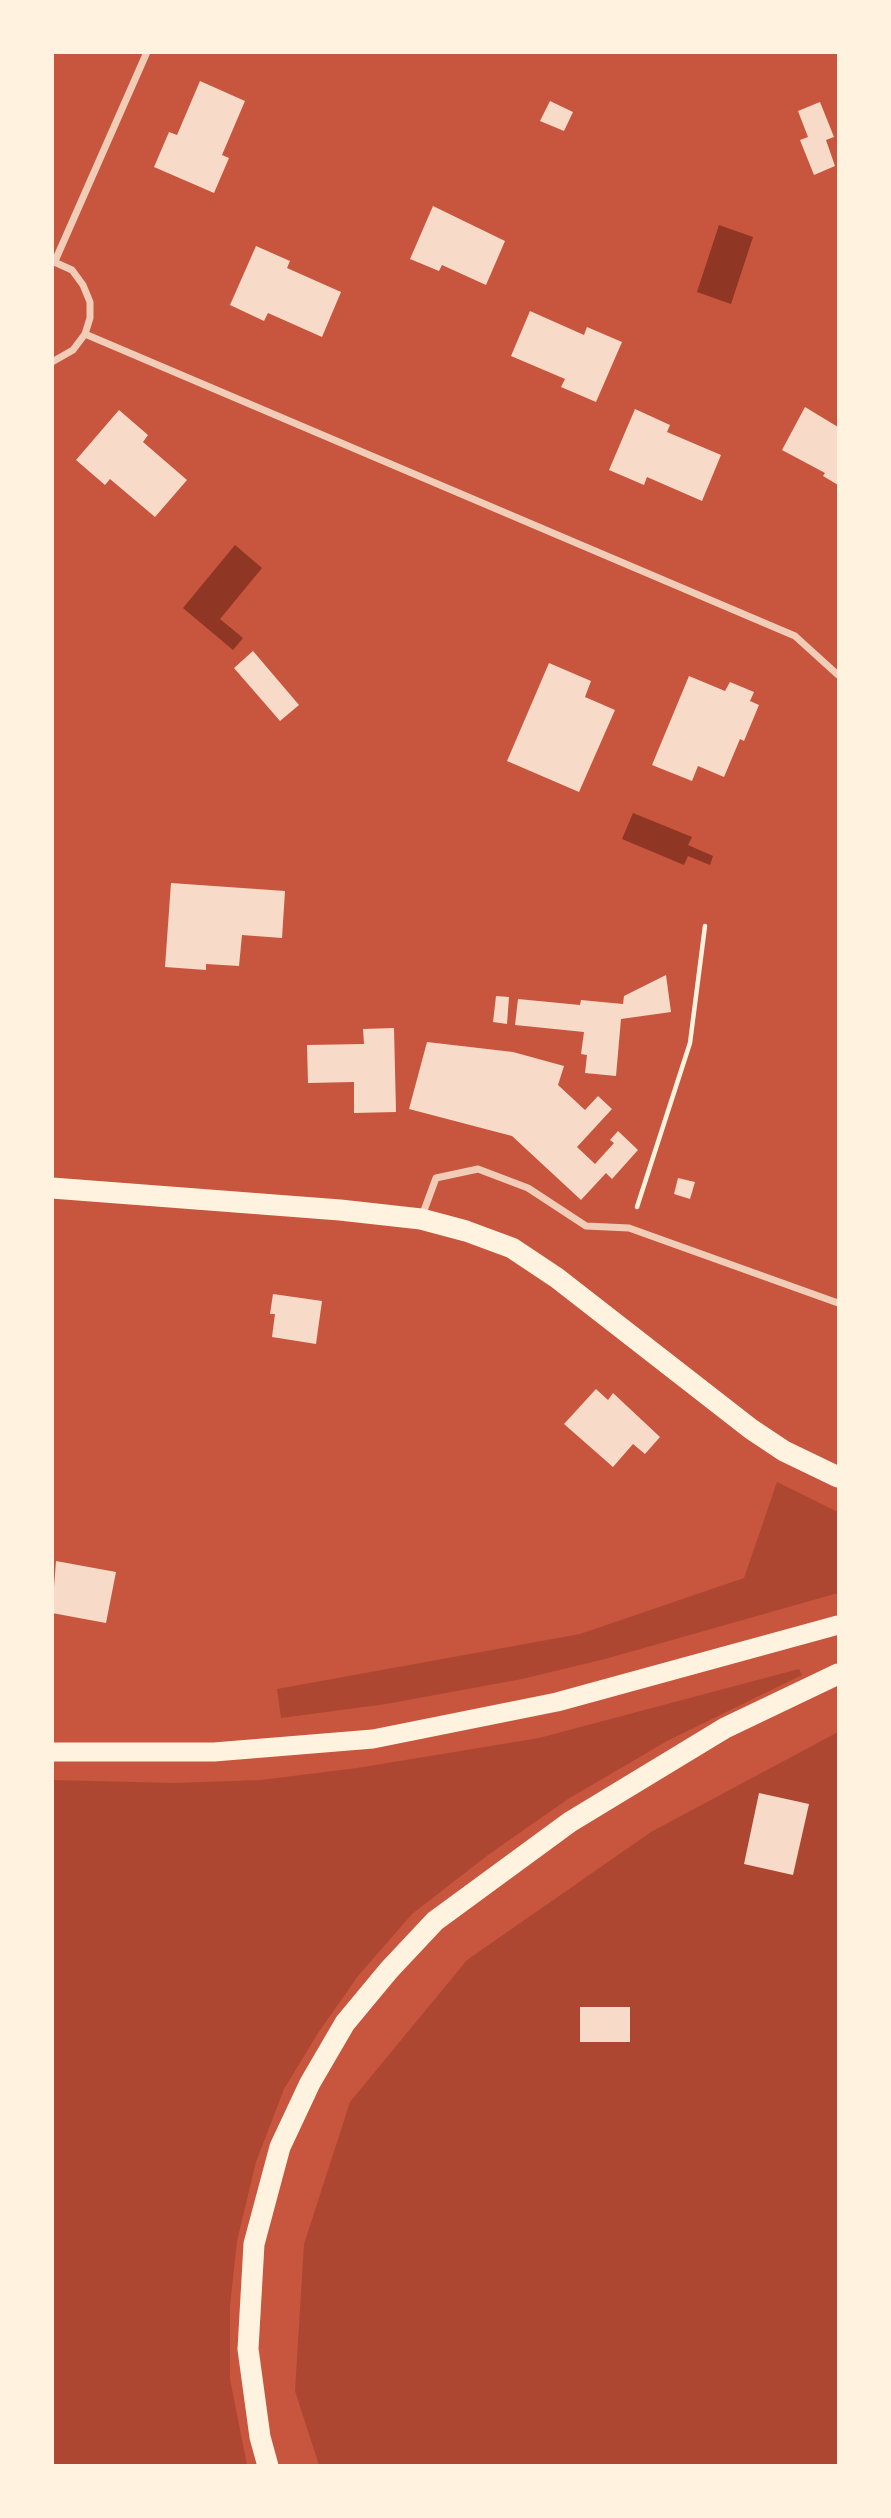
<!DOCTYPE html>
<style>
body{margin:0}
#map{position:relative;width:891px;height:2518px;overflow:hidden;background:#c8553d;font-family:Quicksand,sans-serif}
canvas{display:block}
.frame{position:absolute;inset:0;border:54px solid #fff3e0;pointer-events:none}
</style>
<div id="map">
<canvas width="891" height="2518"></canvas>
<div class="frame"></div>
</div>
<script>
const c = document.querySelector('canvas').getContext('2d');
c.lineJoin = 'round';
function fill(path, color) { c.fillStyle = color; c.fill(path, 'evenodd'); }
const toPath = rows => new Path2D(rows.map(r => 'M' + r).join(''));
function stroke(path, color, width, dash) { c.strokeStyle = color; c.lineWidth = width; c.lineCap = dash ? 'butt' : 'round'; c.setLineDash(dash || []); c.stroke(path); }
fill(toPath([
 [777,1482,838,1512,838,1593,605,1659,522,1679,386,1704,281,1718,277,1689,580,1634,744,1578],
 [799,1669,802,1675,667,1741,568,1799,488,1855,412,1914,358,1976,318,2033,284,2089,256,2162,237,2241,230,2306,230,2379,247,2465,53,2465,53,1780,174,1783,261,1780,357,1768,539,1738],
 [838,1732,838,2465,319,2465,295,2391,304,2244,350,2102,467,1960,651,1832]
]), '#ae4732');
fill(toPath([
 [719,225,753,237,731,304,697,292],
 [235,545,262,568,220,619,243,638,233,650,183,608],
 [633,813,692,837,688,845,713,856,710,865,688,856,684,865,622,839]
]), '#8f3625');
fill(toPath([
 [200,81,245,101,222,155,229,158,214,193,154,167,169,132,177,135],
 [550,101,573,112,564,131,540,121],
 [820,102,834,137,826,140,835,166,814,175,800,140,808,137,798,111],
 [433,206,505,241,486,285,442,265,439,271,410,259],
 [256,246,290,261,287,268,341,292,322,337,268,313,264,321,230,305],
 [530,311,584,335,587,327,622,342,596,402,561,387,565,379,511,356],
 [805,407,838,427,838,485,823,476,825,473,782,450],
 [635,409,670,425,667,432,721,455,702,501,647,477,644,485,609,470],
 [119,410,148,435,143,442,187,480,155,517,110,479,105,485,76,460],
 [253,651,299,705,280,721,234,668],
 [549,663,591,681,585,697,615,710,579,792,507,761],
 [689,676,725,691,730,682,754,692,750,701,759,705,744,741,740,739,724,777,698,766,692,781,652,765],
 [171,883,285,891,282,938,242,935,239,966,206,964,206,970,165,967],
 [666,975,671,1012,621,1019,616,1076,585,1073,587,1055,581,1054,584,1032,515,1025,518,999,580,1005,581,1000,623,1004,624,996],
 [496,996,509,997,507,1024,493,1022],
 [394,1028,396,1112,354,1113,354,1082,308,1083,307,1045,364,1044,363,1029],
 [427,1042,513,1052,564,1066,558,1085,585,1110,598,1096,612,1109,577,1147,595,1164,614,1143,610,1140,618,1131,638,1150,612,1179,606,1173,581,1200,512,1136,409,1109],
 [678,1178,695,1182,690,1199,674,1194],
 [273,1294,322,1301,316,1344,272,1337,275,1314,270,1314],
 [596,1389,608,1400,613,1393,660,1437,645,1454,633,1444,613,1467,564,1424],
 [56,1561,116,1572,106,1623,52,1613],
 [759,1793,809,1804,793,1875,744,1864],
 [580,2007,630,2007,630,2042,580,2042]
]), '#f7dbc8');
stroke(toPath([
 [637,1207,690,1043,705,926]
]), '#fff3e0', 4.5);
stroke(toPath([
 [52,261,72,270,83,285,90,302,90,318,85,334,73,350,52,362],
 [55,261,147,52],
 [85,334,795,636,838,675],
 [422,1216,436,1178,478,1169,528,1188,586,1226,629,1228,838,1303]
]), '#f1ccb7', 7);
stroke(toPath([
 [52,1752,214,1752,373,1739,557,1702,838,1625]
]), '#fff3e0', 19);
stroke(toPath([
 [52,1188,340,1210,421,1219,466,1231,512,1248,557,1278,751,1429,784,1451,838,1477],
 [268,2466,260,2437,248,2349,254,2244,280,2147,310,2083,345,2023,389,1970,435,1921,570,1822,725,1728,838,1674]
]), '#fff3e0', 21);
</script>
